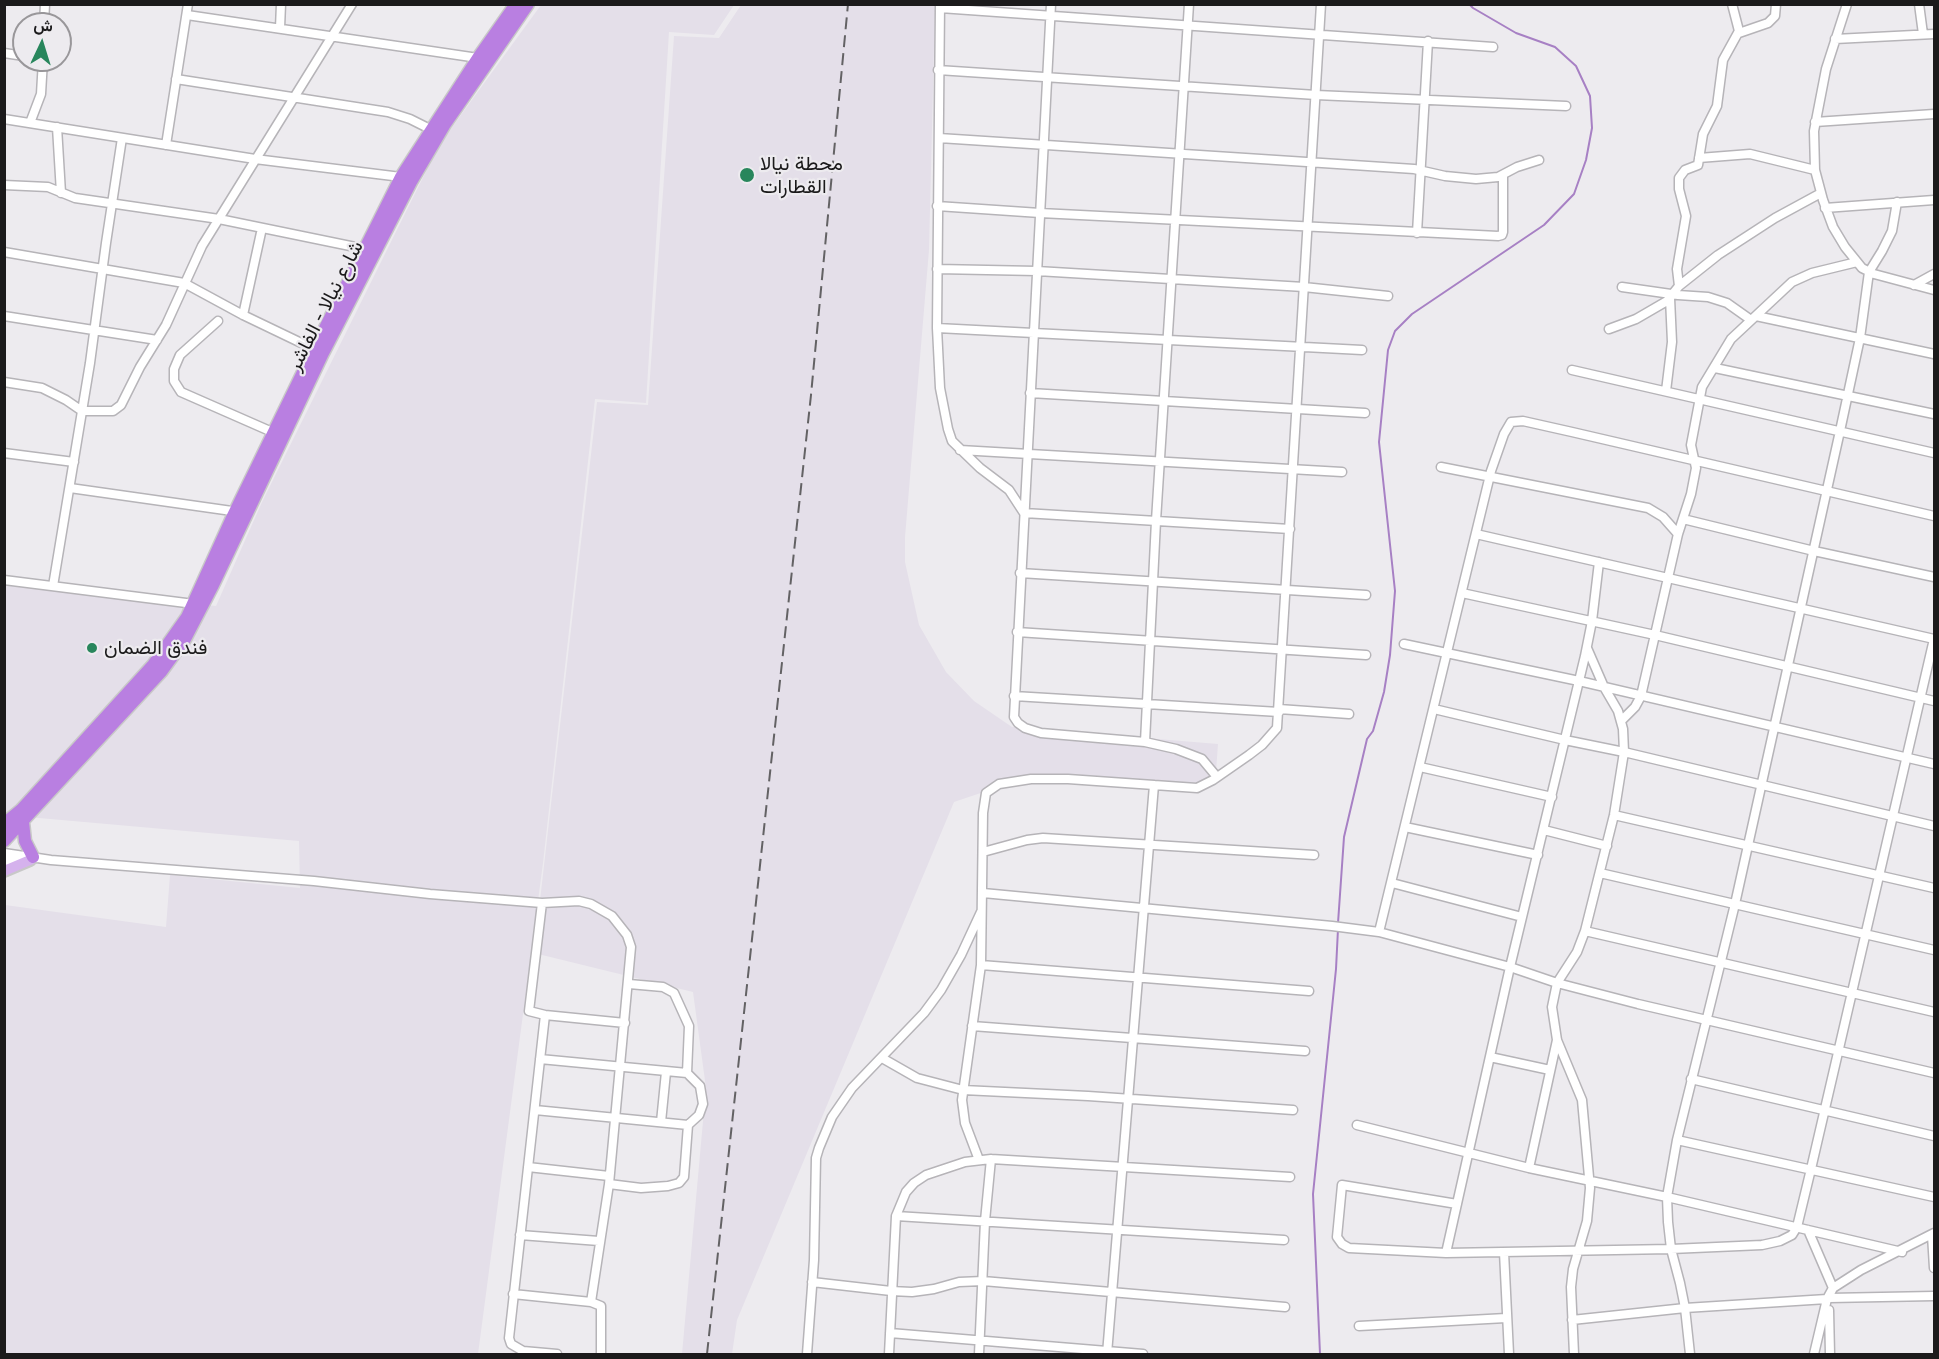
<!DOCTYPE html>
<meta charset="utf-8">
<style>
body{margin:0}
#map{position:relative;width:1939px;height:1359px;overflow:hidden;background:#edebef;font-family:"Fira Sans",Vazirmatn,sans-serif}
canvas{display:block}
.frame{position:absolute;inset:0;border:6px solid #1b1a1b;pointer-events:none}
.north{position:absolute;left:12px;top:12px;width:60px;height:60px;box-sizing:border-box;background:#edebef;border:2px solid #99979a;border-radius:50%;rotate:4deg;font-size:16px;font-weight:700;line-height:24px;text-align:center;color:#1b1a1b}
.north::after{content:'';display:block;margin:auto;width:21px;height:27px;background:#28865c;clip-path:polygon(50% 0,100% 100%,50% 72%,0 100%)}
</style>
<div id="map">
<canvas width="1939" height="1359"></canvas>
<div class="frame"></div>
<div class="north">ش</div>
</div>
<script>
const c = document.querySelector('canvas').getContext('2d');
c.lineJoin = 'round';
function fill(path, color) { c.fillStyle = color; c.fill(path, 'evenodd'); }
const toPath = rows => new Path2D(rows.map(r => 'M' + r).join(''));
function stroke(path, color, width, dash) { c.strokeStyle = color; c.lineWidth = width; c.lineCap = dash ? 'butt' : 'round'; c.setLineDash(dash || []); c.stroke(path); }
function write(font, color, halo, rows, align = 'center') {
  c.font = font + ' "Fira Sans",Vazirmatn,sans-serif'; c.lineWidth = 4.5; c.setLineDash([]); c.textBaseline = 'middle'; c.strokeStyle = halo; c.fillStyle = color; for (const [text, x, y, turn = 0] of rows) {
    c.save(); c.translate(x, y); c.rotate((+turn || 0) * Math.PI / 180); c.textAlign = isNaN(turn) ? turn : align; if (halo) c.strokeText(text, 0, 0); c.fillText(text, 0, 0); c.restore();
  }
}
fill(toPath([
 [541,5,734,5,714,35,669,32,646,403,595,399,543,863,478,1354,5,1354,5,905,166,927,170,875,300,888,299,841,5,815,5,582,216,606,262,502,439,145],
 [741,5,935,5,929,250,905,537,905,562,919,625,946,672,974,701,1012,727,1218,744,1215,785,1034,775,954,802,737,1320,732,1354,682,1354,706,1088,693,992,534,953,597,402,648,405,674,36,719,38]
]), '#e4dfe9');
stroke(toPath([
 [1338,923,1344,837,1367,739,1373,731,1384,692,1390,655,1395,591,1379,442,1388,350,1395,331,1412,314,1544,225,1574,194,1586,160,1592,128,1590,96,1576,66,1555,47,1516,33,1473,8,1469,4],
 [1320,1354,1313,1194,1336,969,1338,929]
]), '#a780c4', 2);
const minor = toPath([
 [940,4,937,328,940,388,948,429,952,441,980,468,1009,490,1024,513,1290,529],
 [1051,4,1014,717,1018,723,1025,728,1041,733,1145,742,1176,749,1202,759,1217,777],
 [1847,4,1826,69,1814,131,1815,170,1823,200,1833,227,1845,247,1862,268,1874,274,1934,290],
 [1919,4,1923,34],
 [940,8,1493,47],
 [187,15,478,58],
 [44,24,45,4],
 [280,28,281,4],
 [1739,33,1768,23,1775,16,1776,4],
 [1835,39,1934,34],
 [4,53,24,56],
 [938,70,1316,95,1566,106],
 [176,79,388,112,410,119,436,132],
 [4,119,255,159,401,177],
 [1815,122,1934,114],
 [30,123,41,94,43,60],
 [57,127,61,193],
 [939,138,1414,169,1445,176,1476,179,1498,177,1517,167,1539,160],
 [166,145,188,4],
 [1699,158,1750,154,1815,170],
 [4,185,48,187,75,198,219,219,365,249],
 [937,206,1040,213,1498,236,1502,235,1503,232,1503,175],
 [1825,208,1934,200],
 [1417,233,1428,41],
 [4,252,184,283,243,315,318,351],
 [937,269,1037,271,1304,287,1388,296],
 [1914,285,1934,274],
 [1679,286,1677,269,1686,216,1679,189,1679,178,1685,170,1698,165,1703,134,1717,106,1723,60,1739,31,1732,4],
 [1622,287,1678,295,1708,297,1727,303,1751,320],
 [243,315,262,228],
 [4,316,157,340],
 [1756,316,1934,354],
 [218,321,180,355,174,369,174,381,181,392,279,435],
 [937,328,1362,350],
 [1609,329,1636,319,1667,301,1679,286,1718,255,1775,218,1821,193],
 [1715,368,1934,414],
 [1572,370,1934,453],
 [4,382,42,388,66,400,82,411,113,411,121,405,140,367,166,325,202,246,352,4],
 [1666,391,1672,342,1670,298],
 [1030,393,1365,413],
 [960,450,1342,472],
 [4,453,74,462],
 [1441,467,1648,508,1663,517,1678,534],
 [70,488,239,512],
 [1683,519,1814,551,1934,577],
 [1476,534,1934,639],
 [1020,573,1366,595],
 [4,580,194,604],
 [53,586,90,363,106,243,122,138],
 [1462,593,1655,635,1934,701],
 [1017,632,1366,655],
 [1404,644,1579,681,1934,764],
 [1014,696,1279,712],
 [1279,709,1349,714],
 [1434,709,1565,740,1624,752,1934,826],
 [1621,721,1635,707,1641,696,1678,534,1691,494,1696,468,1691,445,1702,387,1731,339,1792,282,1812,273,1857,262],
 [1145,742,1156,521,1189,4],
 [1420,767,1552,797],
 [1614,815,1934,888],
 [1405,827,1538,855],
 [1544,830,1607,846],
 [983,852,1027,840,1043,838,1314,855],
 [4,853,51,860,314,881,430,894,542,903,579,901,591,904,612,916,627,935,631,947,609,1184,591,1302],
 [4,861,24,860],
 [1600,873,1934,950],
 [1392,883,1522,917],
 [983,893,1332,926,1379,932,1510,967,1557,983,1638,1004,1934,1073],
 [542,903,529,1011,545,1015,625,1023],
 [1585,931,1934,1012],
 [1379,932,1491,471,1504,434,1511,422,1523,421,1572,432,1934,516],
 [981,965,1309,991],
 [629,984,663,987,674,993,689,1026,687,1073],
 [545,1015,509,1338,511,1344,523,1351,557,1354],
 [972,1026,1305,1051],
 [1490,1057,1550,1070],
 [882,1058,917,1078,963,1090,1088,1096,1293,1110],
 [540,1059,687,1073,700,1086,703,1104,699,1115,688,1125,684,1177,679,1183,668,1186,641,1188,609,1184],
 [1691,1079,1934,1136],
 [535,1110,688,1125],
 [661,1122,666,1072],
 [1357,1125,1529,1168,1667,1197,1902,1252],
 [1677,1140,1934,1197],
 [979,1160,965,1123,962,1100,981,965,983,813,986,793,999,784,1031,779,1068,779,1197,788,1213,780,1249,755,1262,745,1277,728,1321,4],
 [528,1167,609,1176],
 [1529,1168,1557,1040],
 [1457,1204,1342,1185,1337,1237,1342,1244,1349,1248,1446,1253,1671,1249,1762,1245,1780,1241,1792,1235,1797,1227,1811,1169,1934,639],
 [896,1216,1284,1240],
 [1808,1230,1833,1288],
 [520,1235,599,1241],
 [1932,1235,1934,1268],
 [1504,1252,1509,1354],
 [1446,1253,1510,967,1585,656,1592,621,1599,562],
 [812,1282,891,1291,912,1292,934,1289,959,1282,983,1281,1285,1307],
 [513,1294,591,1302,601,1306,601,1354],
 [1829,1298,1934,1296],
 [1829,1310,1830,1354],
 [1572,1320,1685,1308,1827,1299],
 [1359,1326,1506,1318],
 [890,1333,1143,1354],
 [807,1354,814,1260,816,1158,819,1148,832,1117,852,1088,924,1013,941,990,961,955,981,912],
 [889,1354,896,1216,906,1192,914,1183,926,1175,965,1162,991,1159,1290,1177],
 [979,1354,985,1221,991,1159],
 [1107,1354,1154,785],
 [1574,1354,1571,1287,1573,1269,1587,1221,1590,1188,1582,1100,1557,1040,1552,1007,1557,983,1577,952,1585,931,1614,815,1624,752,1623,729,1618,711,1604,687,1587,648],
 [1690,1354,1685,1308,1680,1283,1671,1249,1668,1222,1667,1197,1677,1140,1735,904,1840,431,1860,338,1869,272,1882,251,1892,231,1897,202],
 [1814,1354,1827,1299,1833,1288,1861,1270,1934,1233]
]);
const major = toPath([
 [4,871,30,860]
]);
const highway = toPath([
 [23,822,25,841,33,857],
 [4,824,21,810,153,665,187,617,232,518,309,360,401,177,478,58,516,4],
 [4,841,161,672,185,639,213,585,323,353,411,182,445,124,528,4]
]);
stroke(minor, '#b6b4b8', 11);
stroke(major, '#c8c8c8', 14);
stroke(highway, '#c8c8c8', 15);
stroke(minor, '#fff', 8);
stroke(major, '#d5b2ed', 10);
stroke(highway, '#b97fe1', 12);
stroke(toPath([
 [707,1354,811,395,848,4]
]), '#636264', 2, [12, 6]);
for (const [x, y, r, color] of [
 [747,175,8,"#28865c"],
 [92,648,6,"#28865c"]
]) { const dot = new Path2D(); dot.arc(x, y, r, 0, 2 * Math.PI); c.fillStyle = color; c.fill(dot); stroke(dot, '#edebef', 2); }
write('20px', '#1b1a1b', '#edebef', [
 ["محطة نيالا",760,164],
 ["القطارات",760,187],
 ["فندق الضمان",104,648]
], 'left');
write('20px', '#1b1a1b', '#edebef', [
 ["شارع نيالا - الفاشر",326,306,-63]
]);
</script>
